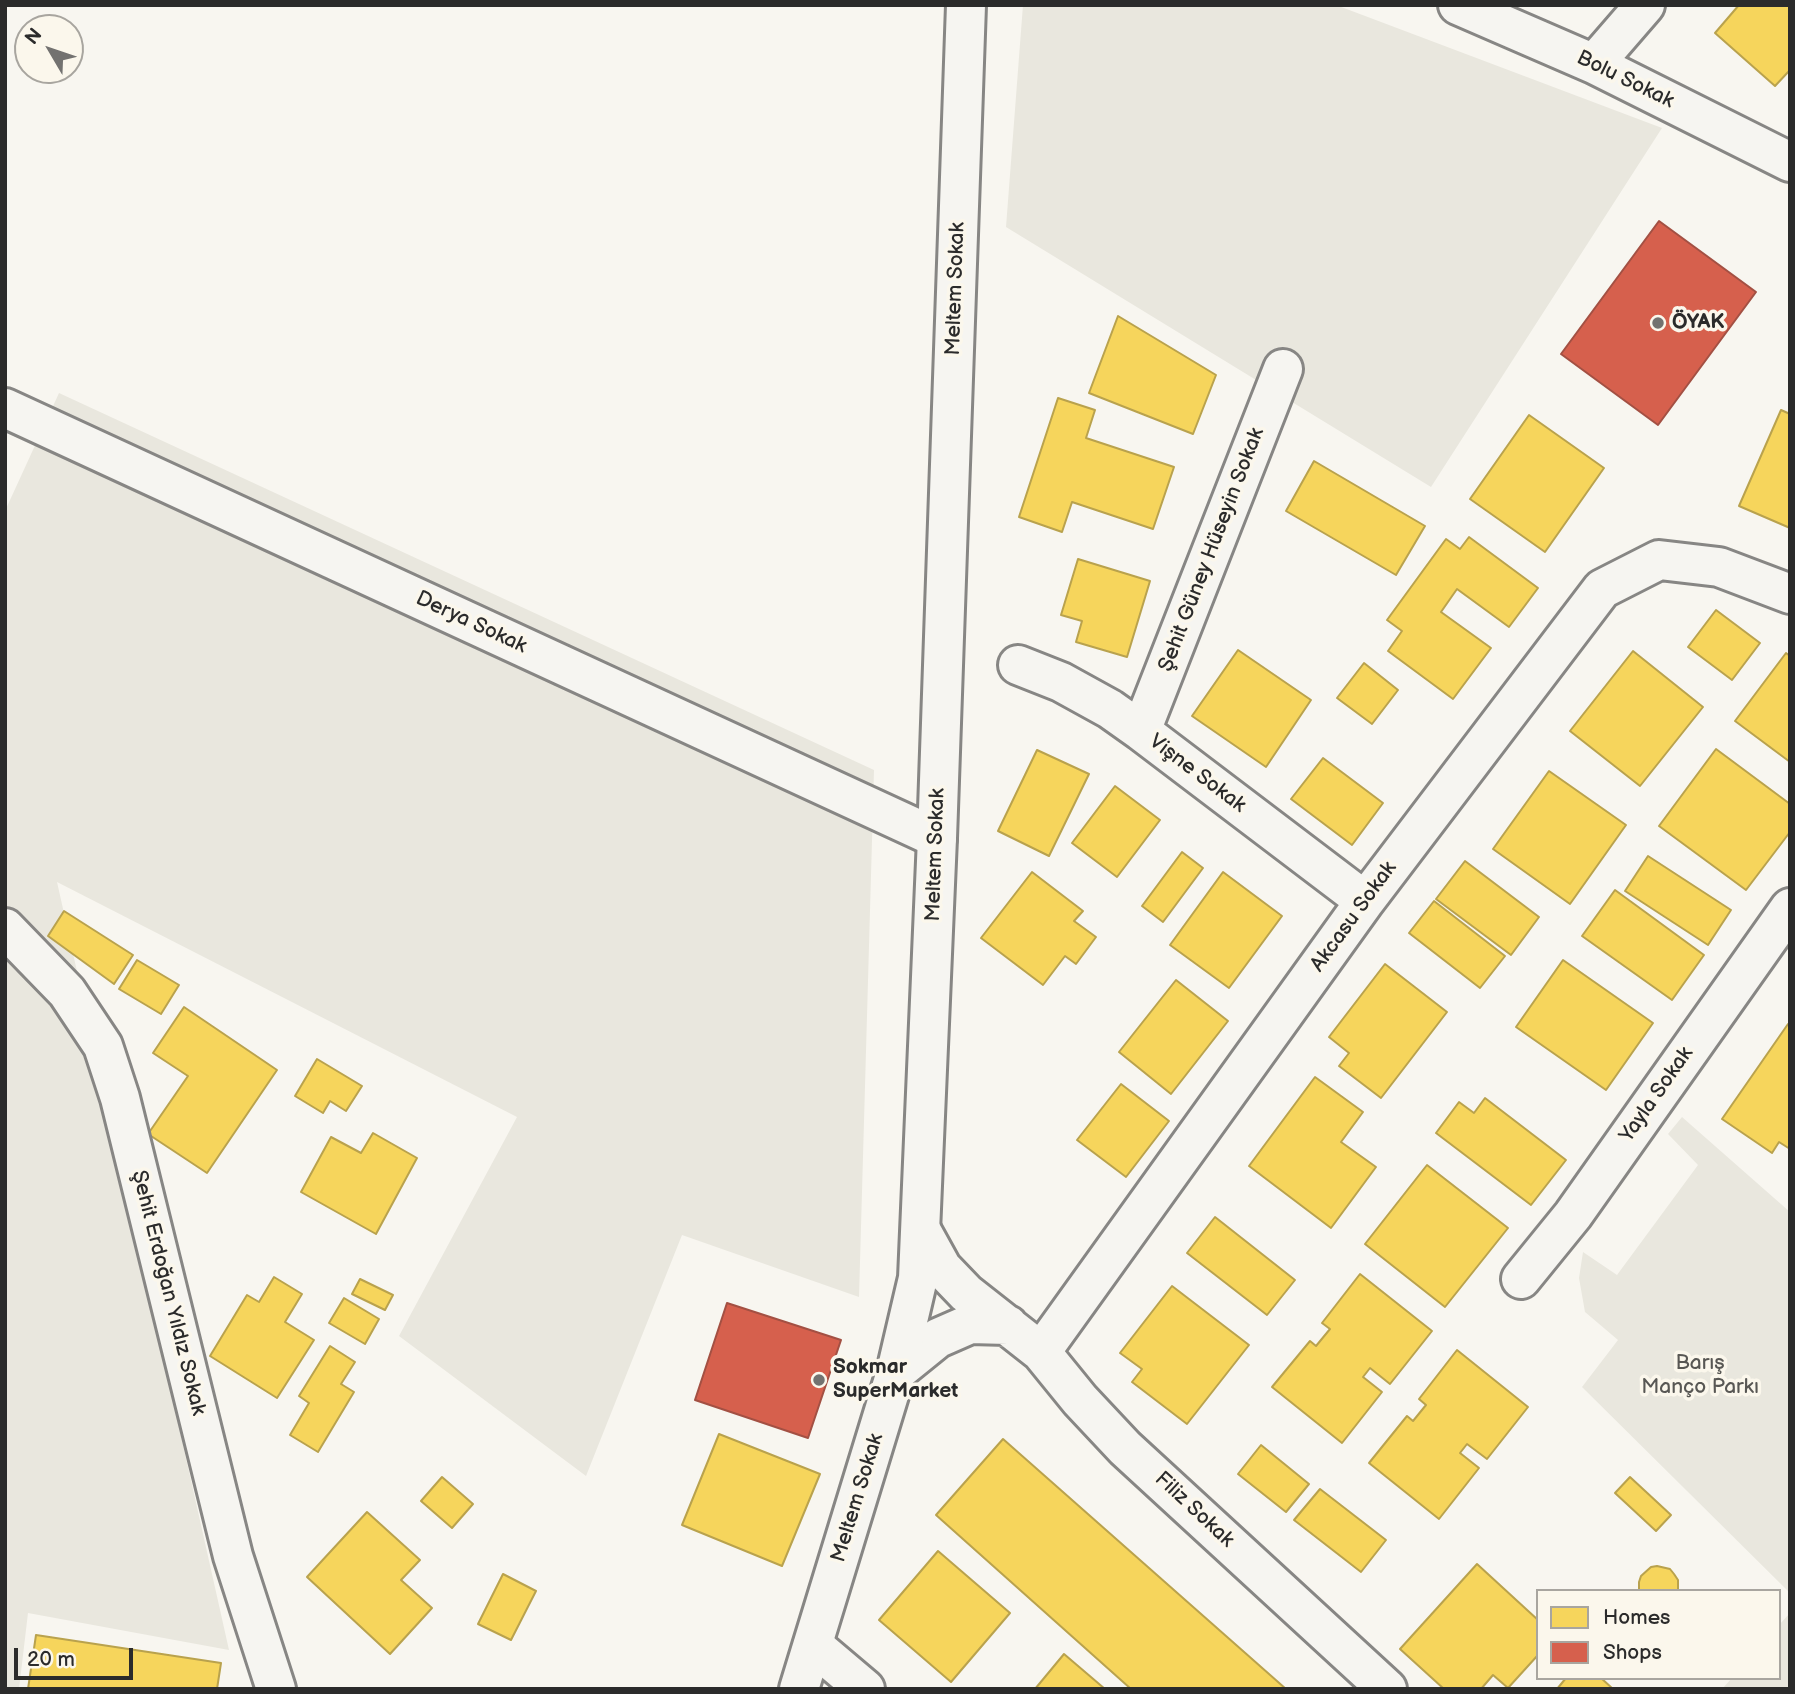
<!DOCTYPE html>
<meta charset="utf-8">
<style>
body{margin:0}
#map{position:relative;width:1795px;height:1694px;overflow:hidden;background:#f8f6f0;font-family:"Balsamiq Sans",sans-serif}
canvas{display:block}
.frame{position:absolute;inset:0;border:7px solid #2b2b2b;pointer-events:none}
.legend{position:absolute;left:1536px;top:1589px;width:245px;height:91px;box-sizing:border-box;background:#fbf7ec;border:2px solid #a8a59f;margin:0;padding:9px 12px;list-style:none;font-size:21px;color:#2b2b2b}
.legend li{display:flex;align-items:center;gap:14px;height:35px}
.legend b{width:35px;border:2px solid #a8a59f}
.north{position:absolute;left:14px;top:14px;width:70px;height:70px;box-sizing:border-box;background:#fbf7ec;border:2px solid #a8a59f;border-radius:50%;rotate:309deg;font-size:19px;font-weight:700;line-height:28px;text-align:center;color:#2b2b2b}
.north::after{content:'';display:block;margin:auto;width:24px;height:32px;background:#737270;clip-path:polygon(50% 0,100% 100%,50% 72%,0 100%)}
.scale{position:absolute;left:14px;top:1648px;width:119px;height:32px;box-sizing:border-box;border:4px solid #2b2b2b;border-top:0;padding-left:9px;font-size:21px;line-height:24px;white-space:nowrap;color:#2b2b2b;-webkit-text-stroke:5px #fbf7ec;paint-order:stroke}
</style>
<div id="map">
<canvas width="1795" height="1694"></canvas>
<div class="frame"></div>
<ul class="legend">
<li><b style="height:19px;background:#f6d55c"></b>Homes</li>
<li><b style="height:19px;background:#d6604d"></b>Shops</li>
</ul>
<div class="north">N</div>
<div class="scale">20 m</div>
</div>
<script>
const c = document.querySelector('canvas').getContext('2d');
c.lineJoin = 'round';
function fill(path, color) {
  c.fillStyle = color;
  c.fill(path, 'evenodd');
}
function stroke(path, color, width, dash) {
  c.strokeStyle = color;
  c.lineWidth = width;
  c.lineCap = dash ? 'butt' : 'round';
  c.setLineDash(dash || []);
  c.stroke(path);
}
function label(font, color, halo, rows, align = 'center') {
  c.font = font + ' "Balsamiq Sans",sans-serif';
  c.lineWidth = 7;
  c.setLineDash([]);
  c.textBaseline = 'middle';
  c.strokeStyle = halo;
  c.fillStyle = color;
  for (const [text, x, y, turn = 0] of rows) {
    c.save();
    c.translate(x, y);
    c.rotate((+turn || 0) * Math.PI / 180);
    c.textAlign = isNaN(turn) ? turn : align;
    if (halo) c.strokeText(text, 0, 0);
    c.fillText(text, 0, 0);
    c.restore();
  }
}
fill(new Path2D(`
 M1023,5H1336L1662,128L1431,487L1006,227Z
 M59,393L874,770L859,1297L682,1235L586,1476L399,1336L517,1117L57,882L229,1650L28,1613L19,1689H5V511Z
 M1682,1117L1790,1212V1593L1582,1387L1618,1340L1585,1312L1579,1278L1583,1252L1617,1275L1698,1165L1668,1134Z
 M1790,1613V1689H1722L1732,1678H1779V1625Z`), '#e9e7de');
const homes = new Path2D(`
 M1739,5H1790V70L1775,86L1715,33Z
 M1118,316L1216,375L1193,434L1089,393Z
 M1058,398L1095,410L1086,438L1174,467L1153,529L1072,502L1062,532L1019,517Z
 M1781,410L1790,414V528L1739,506Z
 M1529,415L1604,468L1545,552L1470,499Z
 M1314,461L1425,526L1396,575L1286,511Z
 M1469,537L1538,588L1509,627L1457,589L1441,612L1491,648L1453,699L1388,651L1402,631L1387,620L1446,539L1460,549Z
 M1078,559L1150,581L1127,657L1076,642L1082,621L1061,615Z
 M1716,610L1760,643L1732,680L1688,647Z
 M1238,650L1311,700L1266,767L1192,716Z
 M1633,651L1703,707L1640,786L1570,731Z
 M1786,653L1790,656V762L1735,721Z
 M1364,663L1398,690L1372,724L1337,698Z
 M1716,749L1790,804V832L1746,890L1659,826Z
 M1037,750L1089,774L1049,856L998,831Z
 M1323,758L1383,803L1352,845L1291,799Z
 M1549,771L1626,825L1570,904L1493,849Z
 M1115,786L1160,820L1117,877L1072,843Z
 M1182,852L1203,868L1163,922L1142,906Z
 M1648,856L1731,910L1708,945L1625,891Z
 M1465,861L1539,917L1511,955L1436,899Z
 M1032,872L1083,911L1074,921L1096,937L1076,964L1065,956L1043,985L981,938Z
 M1223,872L1282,916L1229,988L1170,945Z
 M1615,890L1704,955L1672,1000L1582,936Z
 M1434,901L1505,956L1480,988L1409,933Z
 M64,911L133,955L114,984L48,936Z
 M137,960L179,985L161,1014L119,989Z
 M1563,960L1653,1023L1606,1090L1516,1027Z
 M1385,964L1447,1012L1381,1098L1339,1066L1349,1053L1329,1037Z
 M1176,980L1228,1021L1171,1094L1119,1052Z
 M184,1007L277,1070L207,1173L148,1134L188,1076L153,1053Z
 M1788,1024L1790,1025V1149L1779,1142L1772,1153L1722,1119Z
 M317,1059L362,1086L346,1111L330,1101L323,1113L295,1096Z
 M1315,1077L1363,1112L1341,1142L1376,1167L1331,1228L1249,1166Z
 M1121,1084L1169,1121L1126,1177L1077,1140Z
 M1485,1098L1566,1160L1531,1205L1436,1133L1459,1102L1474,1113Z
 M373,1133L417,1158L376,1234L301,1192L331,1137L361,1153Z
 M1427,1165L1508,1228L1445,1307L1365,1244Z
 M1215,1217L1295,1280L1267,1315L1187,1253Z
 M1360,1274L1432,1331L1390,1384L1370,1368L1363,1377L1382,1392L1342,1443L1272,1387L1310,1341L1316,1346L1330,1329L1322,1323Z
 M274,1277L302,1294L285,1322L314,1340L277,1398L210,1356L247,1295L259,1302Z
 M360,1279L393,1295L385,1310L352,1294Z
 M1172,1286L1249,1345L1187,1424L1132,1382L1142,1369L1120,1353Z
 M344,1298L379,1319L365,1344L329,1323Z
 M330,1346L355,1362L341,1384L354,1392L318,1452L290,1435L309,1403L299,1396Z
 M1457,1350L1528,1407L1487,1459L1467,1444L1460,1453L1479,1468L1439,1519L1369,1463L1407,1416L1413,1421L1426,1405L1419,1399Z
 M719,1434L820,1474L782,1566L682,1525Z
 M1003,1439L1286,1689H1131L936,1515Z
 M1261,1445L1309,1484L1286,1512L1238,1474Z
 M442,1477L473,1504L452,1528L421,1501Z
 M1630,1477L1671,1515L1656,1531L1615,1493Z
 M1320,1489L1386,1540L1361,1572L1294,1520Z
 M367,1512L420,1560L401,1580L432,1608L390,1654L307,1577Z
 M938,1551L1010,1613L951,1682L879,1620Z
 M1477,1564L1538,1620V1655L1508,1688L1493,1675L1481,1689H1444L1400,1649Z
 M1657,1566L1670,1569L1674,1574L1678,1580V1591H1639V1582L1641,1576L1651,1567Z
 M503,1574L536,1591L511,1640L478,1624Z
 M36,1635L221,1663L217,1689H28Z
 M1064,1654L1105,1689H1035Z
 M1566,1678H1601L1613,1689H1557Z`);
fill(homes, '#f6d55c');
stroke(homes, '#b9a24d', 2);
const shops = new Path2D(`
 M1659,221L1756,292L1658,425L1561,354Z
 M727,1303L841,1340L808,1438L695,1400Z`);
fill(shops, '#d6604d');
stroke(shops, '#a35043', 2);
const street = new Path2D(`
 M1458,5L1594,64L1790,162
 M1594,64L1645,5
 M5,408L937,838
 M1018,665L1061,682L1110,709L1141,731L1365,901
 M1141,731L1283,369
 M5,928L67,992L103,1046L120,1098L233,1556L276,1689
 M921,1230L942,1268L966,1293L1041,1352L1080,1400L1125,1448L1387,1689
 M1521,1279L1573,1215L1790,908
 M1041,1352L1365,901L1602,589L1659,560L1719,567L1790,594
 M896,1372L938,1338L970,1324L1008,1325
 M813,1645L865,1689`);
const secondary = new Path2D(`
 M799,1689L896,1372L918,1278L937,838L966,5`);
stroke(street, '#878684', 44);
stroke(secondary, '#878684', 44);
stroke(street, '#f6f5f1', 38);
stroke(secondary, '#f6f5f1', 38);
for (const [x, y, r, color] of [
 [1658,323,7,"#737270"],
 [819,1380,7,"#737270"]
]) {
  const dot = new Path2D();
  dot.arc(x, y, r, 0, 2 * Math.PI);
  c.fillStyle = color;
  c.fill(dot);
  stroke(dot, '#fbf7ec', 2.5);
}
label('21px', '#2b2b2b', '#fbf7ec', [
 ["Bolu Sokak",1625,80,26],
 ["Meltem Sokak",956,289,-88],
 ["Şehit Güney Hüseyin Sokak",1212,550,-69],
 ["Derya Sokak",471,623,25],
 ["Vişne Sokak",1197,774,37],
 ["Meltem Sokak",936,855,-88],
 ["Akcasu Sokak",1354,917,-54],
 ["Yayla Sokak",1657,1095,-55],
 ["Şehit Erdoğan Yıldız Sokak",168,1293,76],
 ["Meltem Sokak",858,1498,-73],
 ["Filiz Sokak",1194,1510,43]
]);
label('bold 21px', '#2b2b2b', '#fbf7ec', [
 ["ÖYAK",1672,323],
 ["Sokmar",833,1368],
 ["SuperMarket",833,1392]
], 'left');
label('21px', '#585754', '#fbf7ec', [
 ["Barış",1700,1364],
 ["Manço Parkı",1700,1388]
]);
</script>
